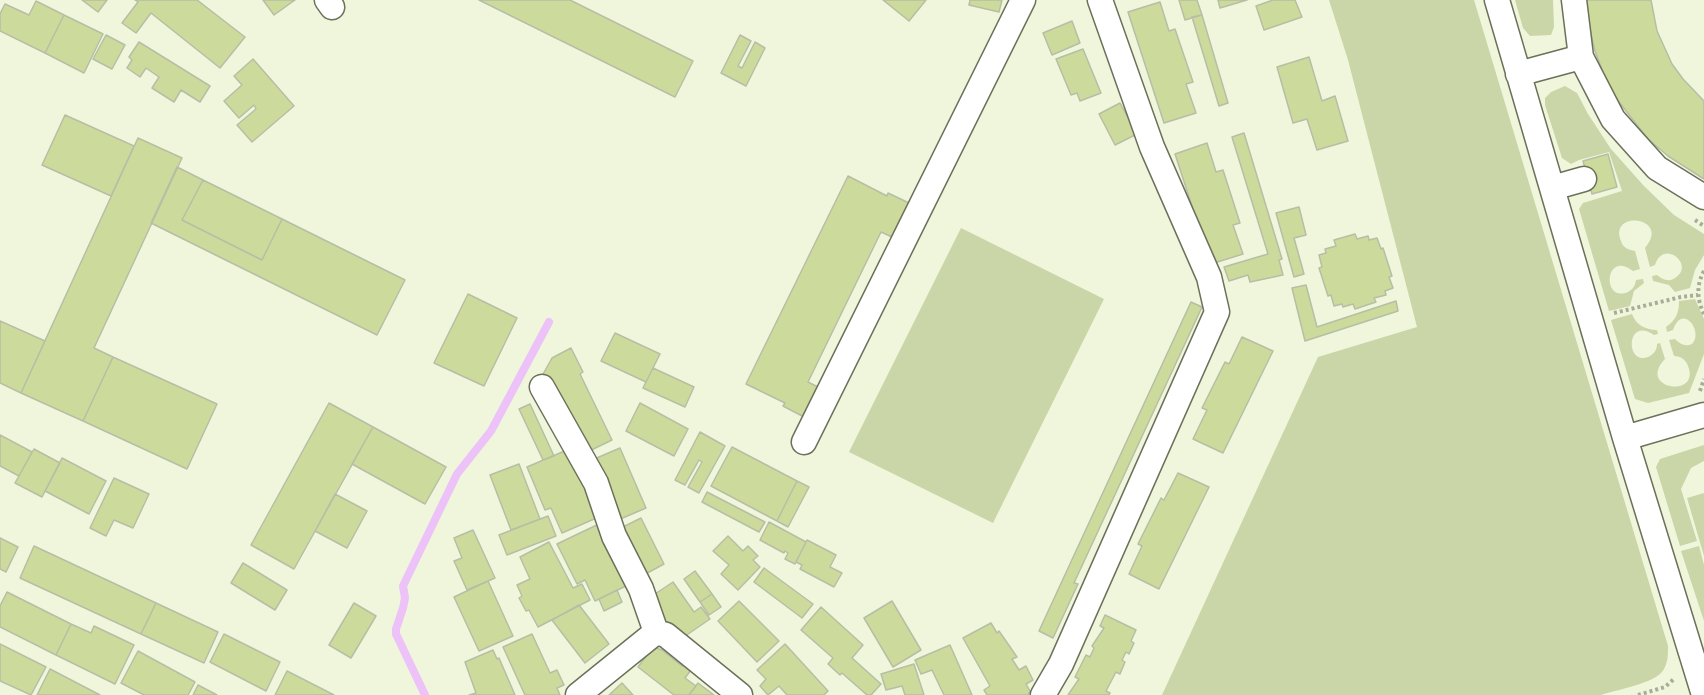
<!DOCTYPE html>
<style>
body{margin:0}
canvas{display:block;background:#eff6dc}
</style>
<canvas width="1704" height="695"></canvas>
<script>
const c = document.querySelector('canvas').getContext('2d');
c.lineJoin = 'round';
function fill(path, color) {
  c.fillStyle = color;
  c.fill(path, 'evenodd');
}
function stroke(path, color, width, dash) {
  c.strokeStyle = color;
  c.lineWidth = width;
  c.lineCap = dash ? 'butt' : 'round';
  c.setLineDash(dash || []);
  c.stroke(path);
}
fill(new Path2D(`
 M1329,0H1474L1668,646C1668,655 1668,666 1661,673C1650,684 1616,690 1601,695H1162L1318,357L1417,327L1348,60Z
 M1515,0H1553L1554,27L1551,35L1530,36L1523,28Z
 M1565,86L1577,93L1588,114L1611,149L1644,186L1674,215L1704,234V255L1695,270L1690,288L1675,292L1669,285L1653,281L1652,276L1657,275C1662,279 1668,283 1675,278C1696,265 1663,238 1655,265L1650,267L1645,248C1672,217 1608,209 1621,241C1623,248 1629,250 1635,251L1640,269L1633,271C1605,249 1601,303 1628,292C1633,289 1635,286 1636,280L1643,279L1644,283L1634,291L1630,306L1609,311L1579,209L1583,203L1622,191L1609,152L1579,160L1571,164L1562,158L1545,105V98L1551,92Z
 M961,228L1104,299L993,523L849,452Z
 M1695,299L1704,319V354L1689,393L1648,403L1635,399L1611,320L1632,314C1636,325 1646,330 1657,330L1658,334L1654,335C1625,315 1625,369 1650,356C1655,353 1657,349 1657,344L1660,343L1665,359C1636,389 1701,399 1688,366C1686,360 1681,356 1674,356L1669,340L1675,339C1680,344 1685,347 1692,344C1704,333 1683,302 1673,330L1667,332L1666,327C1676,320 1679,313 1679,301Z
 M1704,445V461L1691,468L1681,489L1697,541L1680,546L1656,467L1660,459Z
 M1704,493V556L1687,498Z
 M1699,546L1704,565V621L1681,551Z`), '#cad5a8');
stroke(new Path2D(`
 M425,695L396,634V629L403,608L405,598L403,586L457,474L491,431L549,322`), '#ecc2f8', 8);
const building = new Path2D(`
 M82,0H107L98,12Z
 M135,0H197L245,37L220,68L151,13L136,33L122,23L138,2Z
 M263,0H295L274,15Z
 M479,0H570L693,61L675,97Z
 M883,0H926L909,21Z
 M970,0H1002L999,12L969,5Z
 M1179,0H1197L1202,15L1185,20Z
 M1218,0H1247L1220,8Z
 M1273,0H1295L1302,17L1264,30L1256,6Z
 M1586,0H1651L1657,31L1672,64L1683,79L1704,101V179L1668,156L1648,139L1616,98L1604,75L1595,51L1589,25Z
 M36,1L64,15L45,53L0,31V14L5,4L29,15Z
 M1160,2L1169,31L1175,29L1193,82L1186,84L1196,113L1164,123L1128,12Z
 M64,15L103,34L84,73L45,53Z
 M1202,15L1228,103L1219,106L1192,17Z
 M1072,21L1080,43L1052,55L1043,33Z
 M106,35L125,45L112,69L93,59Z
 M740,35L751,41L738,66L742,68L755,42L765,48L746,86L721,73Z
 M139,42L210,86L200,102L181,90L174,102L152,88L159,77L146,68L140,77L127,68L132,60L129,57Z
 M1083,49L1101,93L1080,101L1077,93L1071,95L1056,59Z
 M1309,57L1322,101L1335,96L1348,141L1317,150L1307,119L1293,123L1277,67Z
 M253,59L294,106L252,142L237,125L256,109L254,105L239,118L224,101L242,85L234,76Z
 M1120,103L1137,134L1115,145L1099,114Z
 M65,115L134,146L111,196L42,165Z
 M1244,133L1282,259L1279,260L1283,275L1250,282L1248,275L1229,281L1224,267L1268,254L1232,137Z
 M138,138L182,158L94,348L113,357L83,421L21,393Z
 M1207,143L1216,172L1223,170L1240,223L1233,225L1243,254L1211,264L1175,154Z
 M1608,154L1617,187L1592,194L1583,161Z
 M177,167L203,180L182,220L262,260L282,219L405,280L377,335L151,223Z
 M848,176L887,196L888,193L909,203L892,237L881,232L808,382L818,387L804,417L783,406L785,403L746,384Z
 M203,180L282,219L262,260L182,220Z
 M1299,207L1306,235L1294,238L1304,274L1294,277L1276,213Z
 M1355,234L1357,239L1368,236L1369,240L1377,238L1381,249L1383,248L1392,276L1389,277L1393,288L1385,291L1386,295L1374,298L1376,302L1355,309L1353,304L1343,307L1342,304L1334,306L1331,295L1328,296L1319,268L1322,267L1319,255L1326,253L1325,249L1336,246L1334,240Z
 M1306,285L1317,327L1396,301L1398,311L1305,341L1292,288Z
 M468,294L517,318L484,386L434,363Z
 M1191,302L1202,307L1074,583L1078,584L1053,638L1039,631Z
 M0,321L45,341L21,393L0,383Z
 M615,333L660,354L646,382L601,361Z
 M1242,337L1273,351L1223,453L1193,439L1207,410L1202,408L1225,362L1229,364Z
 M571,348L583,372L580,374L612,440L581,455L542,376L552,358Z
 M113,357L217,404L187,469L83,421Z
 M653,368L694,387L685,407L643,388Z
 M329,403L373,427L294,569L251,545Z
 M640,403L688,429L674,456L626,431Z
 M530,404L554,456L543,460L519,409Z
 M373,427L446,467L425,504L352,464Z
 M700,432L725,446L699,493L688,487L702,462L699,460L685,485L675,480Z
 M0,435L32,452L19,476L0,466Z
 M732,447L797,481L777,521L711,486Z
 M620,448L646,508L618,520L592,460Z
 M34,449L60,463L42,497L15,483Z
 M567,450L579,477L584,475L601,516L562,533L551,508L545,510L527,467Z
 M62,458L106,481L89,514L45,491Z
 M519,464L540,519L511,530L490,475Z
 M1178,473L1209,487L1159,589L1129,574L1142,546L1138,544L1161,498L1164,500Z
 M114,478L149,494L133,528L114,520L106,536L90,528Z
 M797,481L809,487L788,527L777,521Z
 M707,492L765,522L759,532L702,502Z
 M335,494L367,511L347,548L315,531Z
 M548,516L556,536L507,555L499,535Z
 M641,518L664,564L640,577L617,530Z
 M603,522L632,583L595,601L585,580L577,584L557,544Z
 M769,522L806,542L795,564L785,559L788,553L785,551L784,553L760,540Z
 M473,530L495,578L467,590L454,561L462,558L454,538Z
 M728,536L743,551L748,546L758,556L753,560L760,567L738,590L721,574L729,565L713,551Z
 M0,538L18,547L6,572L0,569Z
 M807,540L836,555L830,567L842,573L834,587L800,569L802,565L796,562Z
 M549,542L573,588L582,584L590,600L538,627L529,610L526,611L519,598L522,596L517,585L530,579L520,557Z
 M34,546L156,603L141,634L20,578Z
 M243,563L287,590L275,610L231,583Z
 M764,568L813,604L802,618L754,582Z
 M695,571L712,594L700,602L684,579Z
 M488,581L513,636L479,651L454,597Z
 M673,582L694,612L701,607L710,619L678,641L649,598Z
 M617,590L622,602L604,611L599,599Z
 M7,592L71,624L56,655L0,627V606Z
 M712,594L721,607L709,615L700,602Z
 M739,601L779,641L757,662L718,621Z
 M892,601L921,650L893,667L864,618Z
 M156,603L218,632L204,663L141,634Z
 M354,603L376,616L351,658L329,645Z
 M579,605L609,644L585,663L552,620Z
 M821,607L863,645L852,658L881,684L871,695H867L842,673L840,675L828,664L833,658L801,630Z
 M1105,615L1136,630L1131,641L1134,643L1129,654L1126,652L1122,660L1125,662L1120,674L1116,672L1106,691L1110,693L1109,695H1068L1079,679L1075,677L1086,655L1090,657L1094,648L1092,646L1104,628L1100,626Z
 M991,623L997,633L999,631L1017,657L1012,659L1019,670L1026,666L1033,680L1026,684L1030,691L1028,695H987L984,690L990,686L963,638Z
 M71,624L91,633L94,626L134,645L115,684L56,655Z
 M224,634L280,662L266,691L210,662Z
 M532,634L550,673L557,670L564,685L557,688L560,695H525L503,647Z
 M0,644L46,667L31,695L0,681Z
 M785,644L828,691L824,695H787L779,686L768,695L760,686L766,679L757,670Z
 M950,645L972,695H944L932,670L921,674L915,660Z
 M653,647L662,650L682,666L684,664L691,670L685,678L696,686L689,695H674L638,667Z
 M493,650L497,659L499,658L515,695H469L476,693L465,662Z
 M138,651L195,682L188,695H144L121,683Z
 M914,664L924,695H905L902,686L886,690L881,674Z
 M50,669L100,695H37Z
 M287,671L334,695H275Z
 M622,683L633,695H609Z
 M698,683L714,695H689Z
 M198,685L217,695H193Z`);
fill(building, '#ccdb9c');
stroke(building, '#b7bea5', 1.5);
const street = new Path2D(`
 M327,0L332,7
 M1497,0L1625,438L1704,695
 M1574,0L1581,57L1613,119L1657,168L1704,197
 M1518,74L1581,57
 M1552,188L1584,179
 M542,387L596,483L614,536L641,589L656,632
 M1625,438L1704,415
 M804,442L1023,0
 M578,695L656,632L666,635L740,695
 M1043,695L1061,664L1217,312L1209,277L1152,147L1100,0`);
stroke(street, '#6b715a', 27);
stroke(new Path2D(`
 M1695,220L1704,226
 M1704,271C1696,285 1697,300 1704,314
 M1614,313L1681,297L1698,295
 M1700,391L1704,379
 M1638,695L1665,687L1675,678`), '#a7ad99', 4, [3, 3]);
stroke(street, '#fff', 24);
</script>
